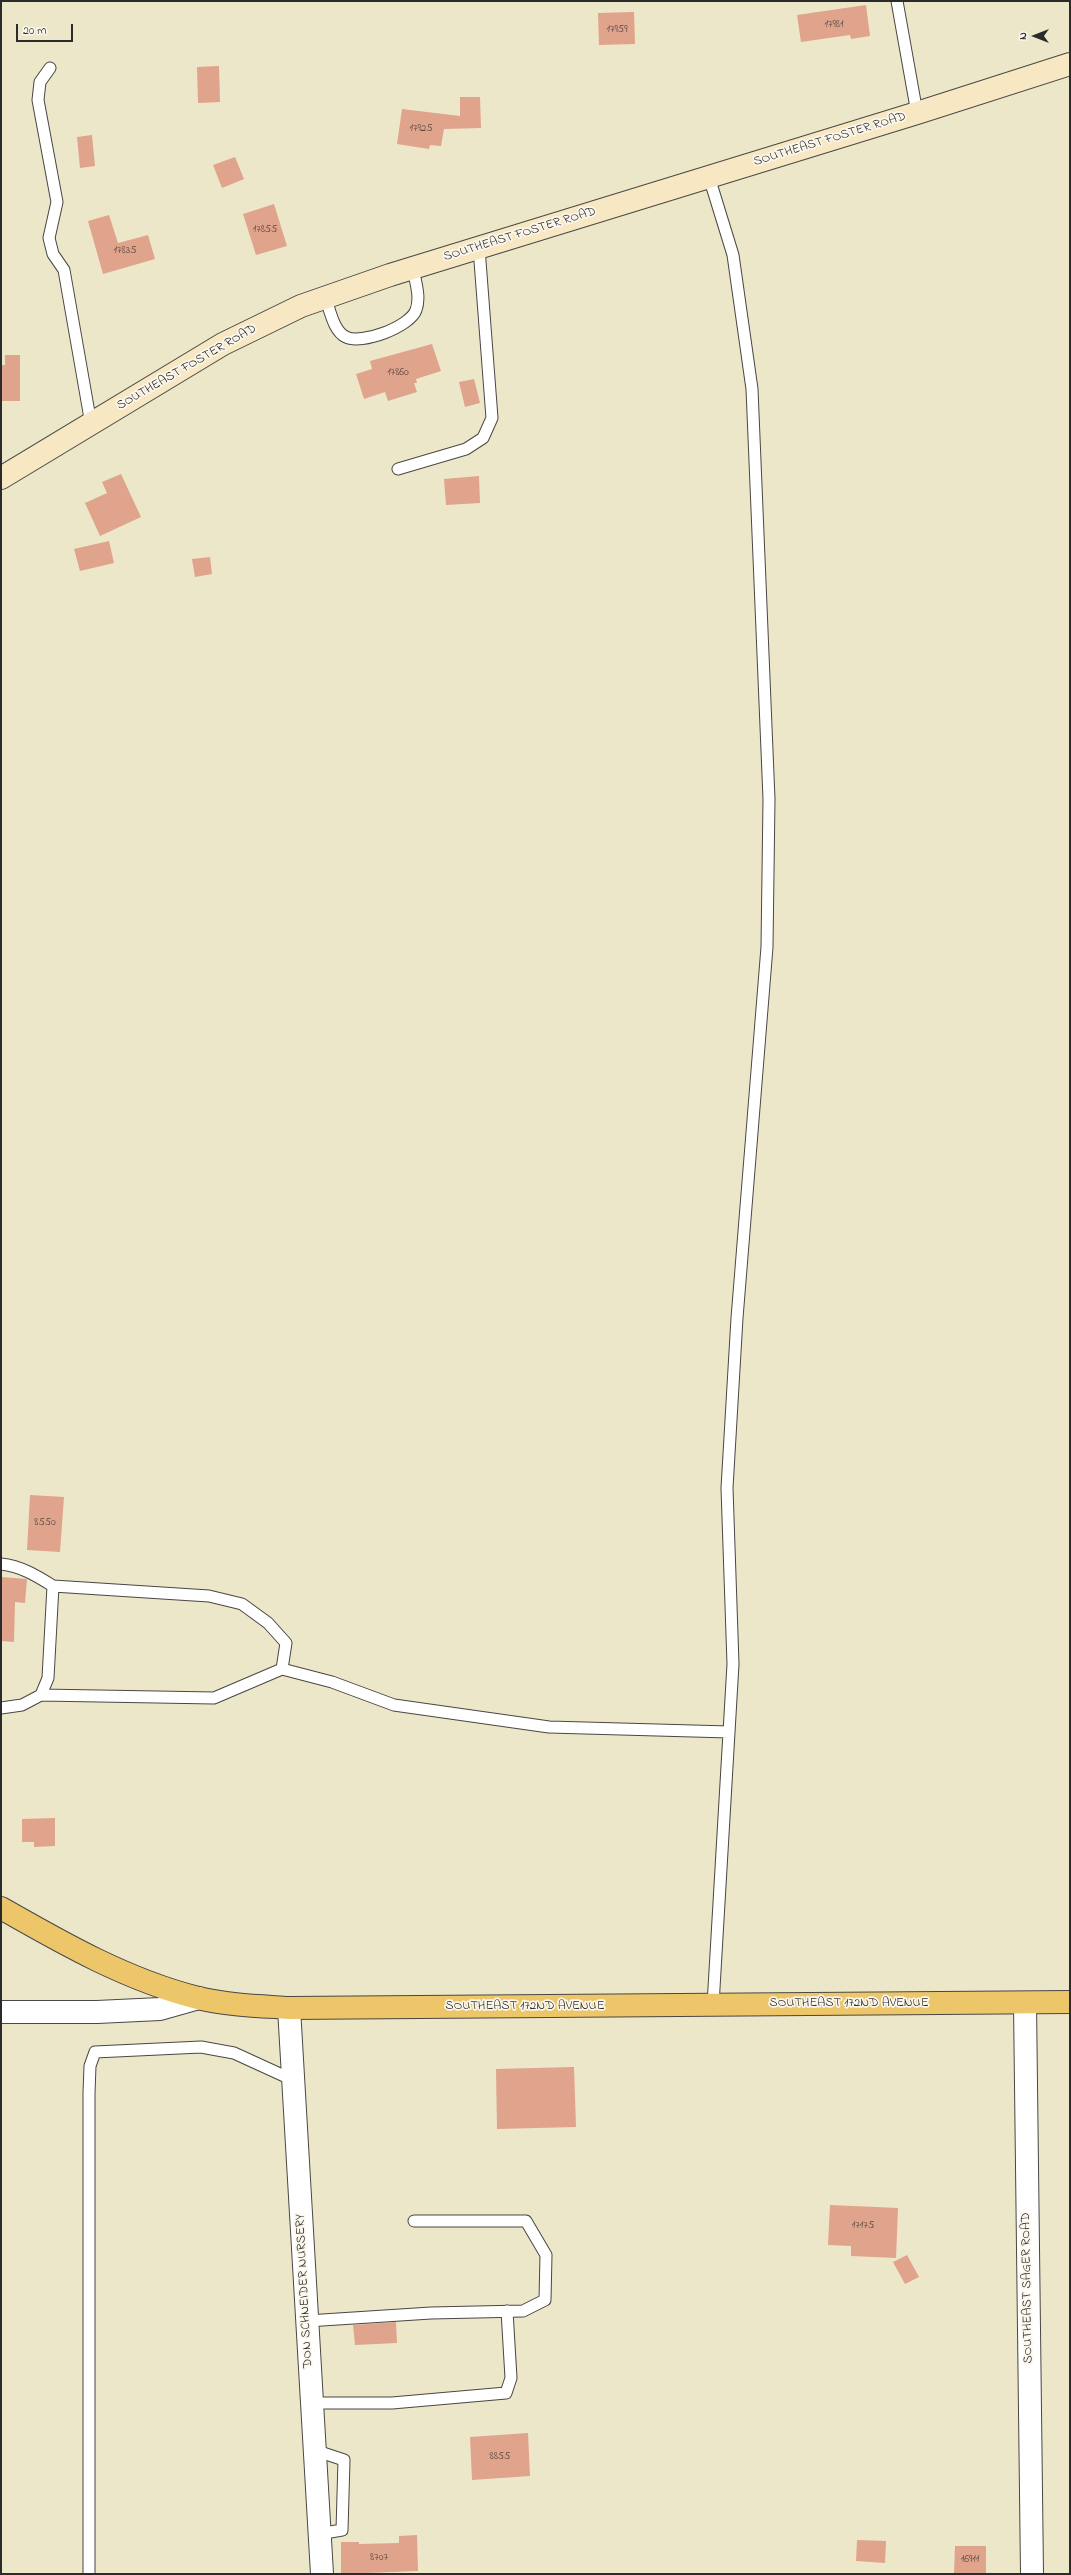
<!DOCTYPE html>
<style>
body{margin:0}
#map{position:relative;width:1071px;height:2575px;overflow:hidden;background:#ede7ca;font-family:"Indie Flower",sans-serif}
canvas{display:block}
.frame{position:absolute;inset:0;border:2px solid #2b2b2b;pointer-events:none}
.north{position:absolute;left:1015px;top:16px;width:40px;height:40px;-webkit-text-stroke:3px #fbf7ec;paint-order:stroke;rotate:270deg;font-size:11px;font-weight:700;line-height:16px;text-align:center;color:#2b2b2b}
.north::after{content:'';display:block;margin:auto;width:14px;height:18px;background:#2b2b2b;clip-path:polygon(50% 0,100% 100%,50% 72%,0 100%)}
.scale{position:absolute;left:16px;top:24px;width:57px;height:18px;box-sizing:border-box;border:2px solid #2b2b2b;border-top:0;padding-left:5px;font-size:12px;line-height:14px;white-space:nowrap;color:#2b2b2b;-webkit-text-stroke:3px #fbf7ec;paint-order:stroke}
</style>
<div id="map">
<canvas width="1071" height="2575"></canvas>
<div class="frame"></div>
<div class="north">N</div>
<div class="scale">20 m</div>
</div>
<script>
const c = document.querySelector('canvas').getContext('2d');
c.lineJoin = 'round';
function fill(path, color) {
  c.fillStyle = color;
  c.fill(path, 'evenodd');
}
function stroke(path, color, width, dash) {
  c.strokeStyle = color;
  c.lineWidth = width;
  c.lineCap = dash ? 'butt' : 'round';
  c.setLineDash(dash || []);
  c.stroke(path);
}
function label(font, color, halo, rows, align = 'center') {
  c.font = font + ' "Indie Flower",sans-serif';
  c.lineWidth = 3.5;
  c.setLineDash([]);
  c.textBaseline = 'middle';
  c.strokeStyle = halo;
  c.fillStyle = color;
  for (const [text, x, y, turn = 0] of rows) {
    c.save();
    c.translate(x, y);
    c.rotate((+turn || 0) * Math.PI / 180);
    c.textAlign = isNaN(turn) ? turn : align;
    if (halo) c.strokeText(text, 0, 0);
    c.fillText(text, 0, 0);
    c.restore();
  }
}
fill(new Path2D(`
 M866,5L870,36L851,39L850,35L801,42L797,15Z
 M634,12L635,44L599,45L598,13Z
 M219,66L220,102L198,103L197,67Z
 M460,97H480L481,128L444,129L441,146L430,145L429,149L397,144L402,109L460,116Z
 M92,135L95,166L80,168L77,137Z
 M235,157L244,179L222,188L213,165Z
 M274,204L287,246L256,255L243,214Z
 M109,215L118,243L148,235L155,259L103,274L88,221Z
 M432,344L441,371L416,379L417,383H414L417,392L388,401L385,392L364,399L356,374L372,369L370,361Z
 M5,355H20V401H1V365H5Z
 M474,379L480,403L465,407L459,382Z
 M121,474L141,517L100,536L85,503L107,493L102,482Z
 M479,476L480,503L446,505L444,479Z
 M109,541L114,563L80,571L74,549Z
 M210,557L212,574L195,577L192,559Z
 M30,1495L64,1497L60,1552L27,1550Z
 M1,1577L27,1579L25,1603L15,1602L14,1642L1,1641Z
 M55,1818V1846L34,1847V1842H22V1819Z
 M574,2067L576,2127L497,2129L496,2069Z
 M830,2205L898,2208L896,2258L851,2256V2246L828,2245Z
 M907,2255L919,2277L905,2284L893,2262Z
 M396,2322L397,2343L355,2345L353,2325Z
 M528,2433L530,2476L472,2480L470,2437Z
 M417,2535L418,2571L341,2574V2542H359V2544L399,2543V2536Z
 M857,2540L886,2541L885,2563L856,2561Z
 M955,2546H986V2574H954Z`), '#e0a38b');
const lane = new Path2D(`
 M897,1L917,113
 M50,68L40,82L38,100L57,202L49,238L53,254L64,270L91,424
 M709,177L733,255L752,389L769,799L767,947L737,1318L727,1488L733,1664L713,2005
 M325,297C330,309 333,331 346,337C361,345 410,327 416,310C421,297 415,281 413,268
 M398,469L466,449L483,438L492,418L479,248
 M1,1564C21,1566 37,1576 53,1586L48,1678L41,1695L22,1705L1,1708
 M53,1586L209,1596L242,1604L268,1623L286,1643L282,1669
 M41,1695L214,1698L282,1669L332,1682L394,1705L549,1727L729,1732
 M307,2321L431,2313L523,2311L545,2300L546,2255L526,2221H414
 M312,2403H392L506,2393L511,2378L507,2311
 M314,2450L344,2460L342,2530L319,2534
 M89,2574V2093L90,2066L95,2052L201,2047L234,2053L293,2080`);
const street = new Path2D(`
 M1025,2003L1032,2574
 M289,2008L322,2574
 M1,2012H97L160,2009L199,1998`);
const secondary = new Path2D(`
 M1,478L223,344L301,306L390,275L917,113L1070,64`);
const primary = new Path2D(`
 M1,1908C64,1944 127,1980 198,1998C227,2005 259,2006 289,2008L1070,2002`);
stroke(lane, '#484743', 13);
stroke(street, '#484743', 24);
stroke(secondary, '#484743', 24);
stroke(primary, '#484743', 24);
stroke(lane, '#fff', 11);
stroke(street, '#fff', 22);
stroke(secondary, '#f7e8c3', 22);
stroke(primary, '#ecc669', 22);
label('11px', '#584943', null, [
 ["17981",834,25],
 ["17959",617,30],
 ["17925",421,129],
 ["17855",265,230],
 ["17835",125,251],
 ["17860",398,373],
 ["8550",45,1523],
 ["17175",863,2226],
 ["8855",500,2457],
 ["8707",379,2558],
 ["16911",970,2560]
]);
label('13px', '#2b2b2b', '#fbf7ec', [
 ["SOUTHEAST FOSTER ROAD",830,140,-17],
 ["SOUTHEAST FOSTER ROAD",520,235,-17],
 ["SOUTHEAST FOSTER ROAD",187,368,-30],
 ["SOUTHEAST 172ND AVENUE",849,2004],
 ["SOUTHEAST 172ND AVENUE",525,2007],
 ["SOUTHEAST SAGER ROAD",1028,2288,-91],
 ["DON SCHNEIDER NURSERY",305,2291,-93]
]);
</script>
